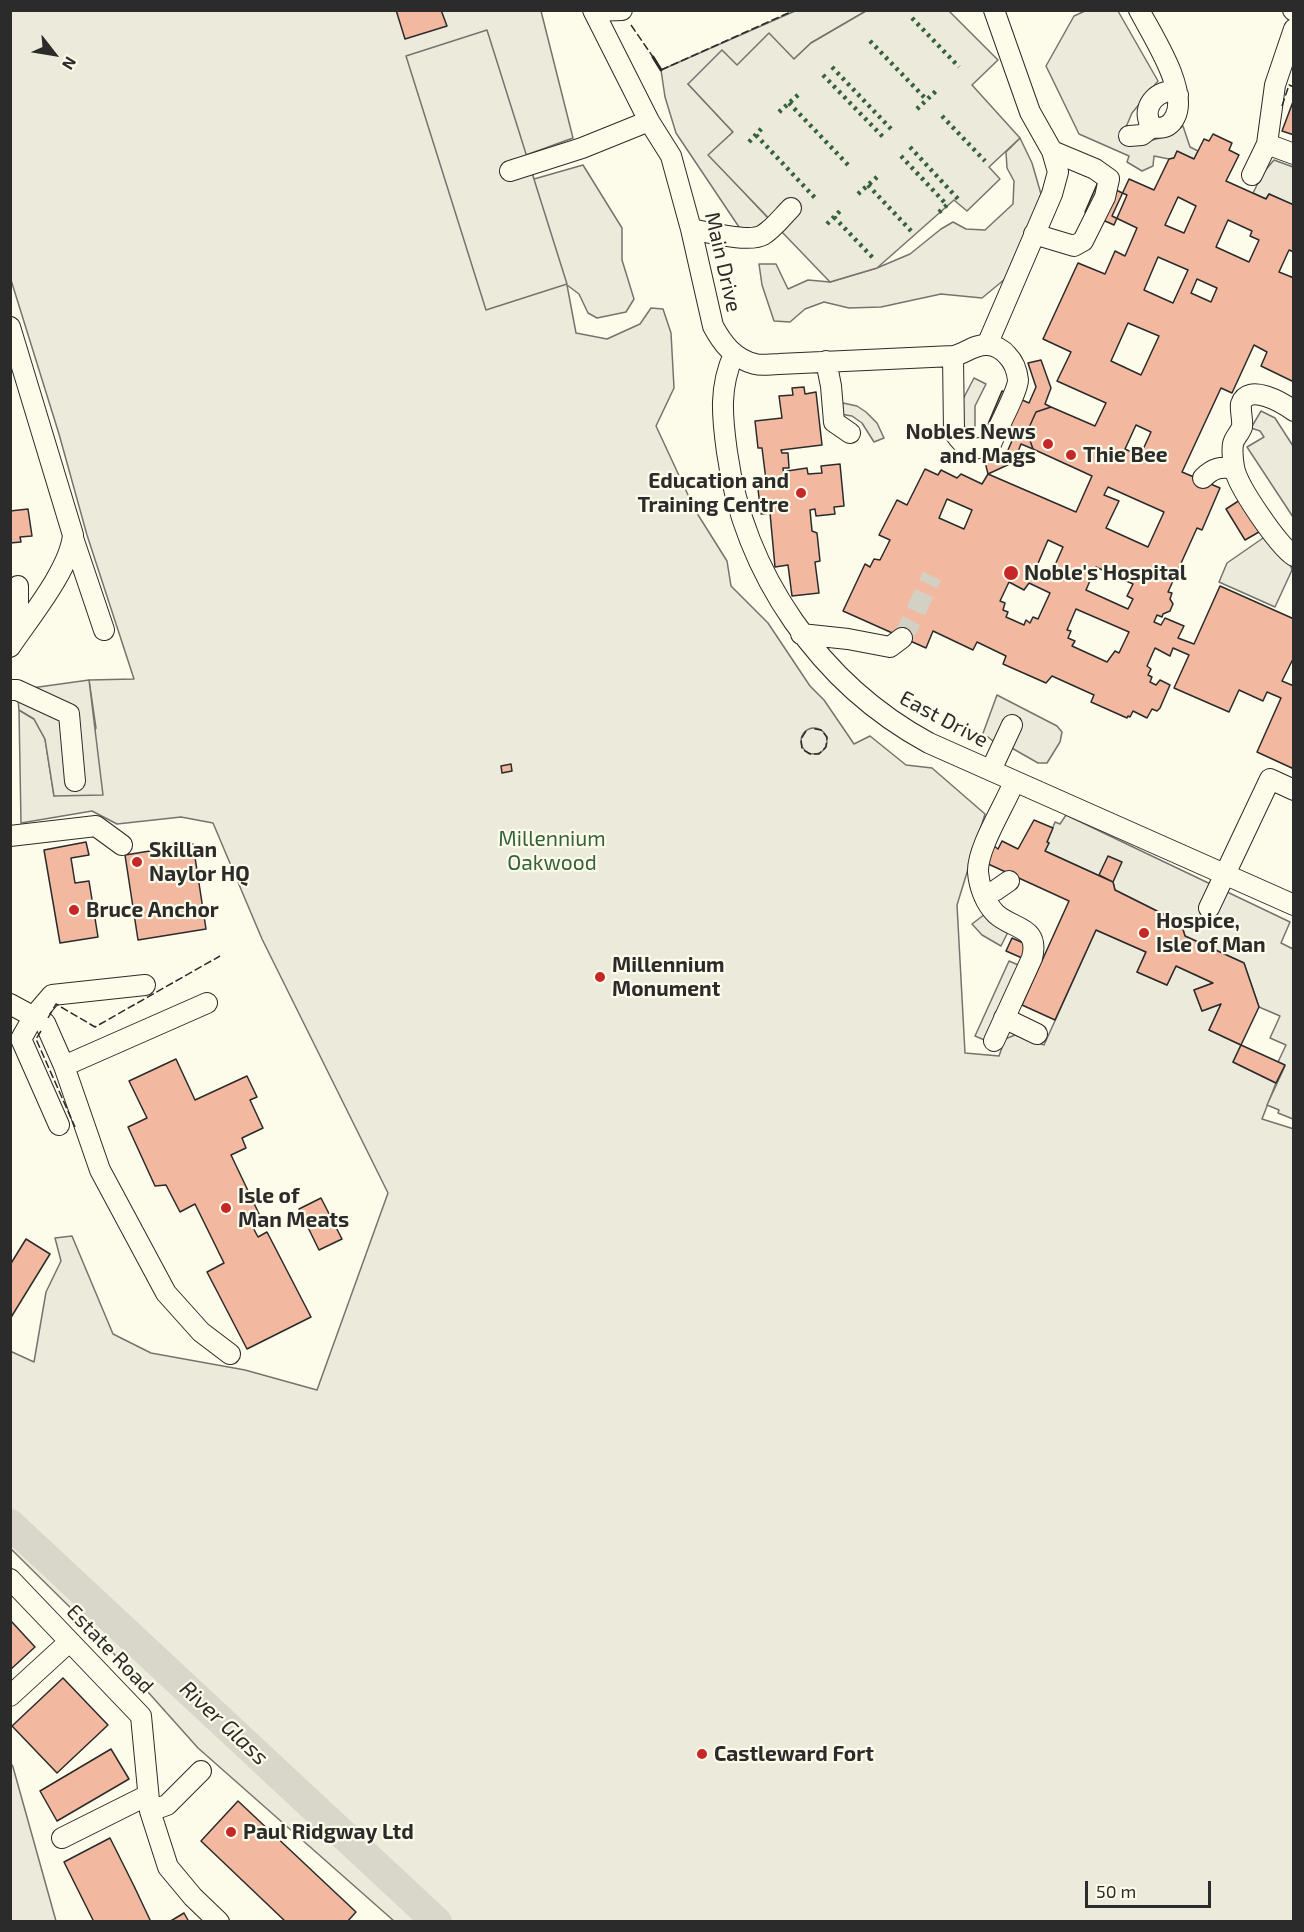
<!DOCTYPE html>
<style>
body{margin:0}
#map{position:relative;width:1304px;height:1932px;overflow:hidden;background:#fdfbea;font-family:"Exo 2",sans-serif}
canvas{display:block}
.frame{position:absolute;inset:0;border:12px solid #2b2b2b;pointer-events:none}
.north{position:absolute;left:24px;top:24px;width:60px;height:60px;-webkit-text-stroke:4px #fdfbea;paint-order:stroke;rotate:121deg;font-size:16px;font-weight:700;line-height:24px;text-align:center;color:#2b2b2b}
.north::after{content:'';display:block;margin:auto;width:21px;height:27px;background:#2b2b2b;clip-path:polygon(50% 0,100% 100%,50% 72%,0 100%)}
.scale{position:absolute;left:1085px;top:1881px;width:126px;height:27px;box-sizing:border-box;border:3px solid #2b2b2b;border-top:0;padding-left:8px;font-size:18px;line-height:21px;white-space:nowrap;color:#2b2b2b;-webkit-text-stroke:4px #fdfbea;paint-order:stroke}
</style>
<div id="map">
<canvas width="1304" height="1932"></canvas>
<div class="frame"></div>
<div class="north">N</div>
<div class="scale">50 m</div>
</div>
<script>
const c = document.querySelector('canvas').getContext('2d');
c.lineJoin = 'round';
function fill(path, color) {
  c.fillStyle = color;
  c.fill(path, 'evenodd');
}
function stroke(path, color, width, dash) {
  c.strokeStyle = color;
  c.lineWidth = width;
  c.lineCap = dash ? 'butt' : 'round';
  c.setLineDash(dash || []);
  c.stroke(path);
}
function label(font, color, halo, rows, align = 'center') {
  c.font = font + ' "Exo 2",sans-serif';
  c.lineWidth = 4.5;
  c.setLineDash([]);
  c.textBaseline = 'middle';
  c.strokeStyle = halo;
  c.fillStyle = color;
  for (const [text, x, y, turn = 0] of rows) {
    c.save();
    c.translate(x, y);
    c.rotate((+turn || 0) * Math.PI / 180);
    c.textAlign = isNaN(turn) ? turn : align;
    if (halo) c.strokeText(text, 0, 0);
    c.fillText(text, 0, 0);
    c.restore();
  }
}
const green = new Path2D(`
 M11,11H541L573,138L526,155L534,179L583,165L622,228V260L634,299L626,312L597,318L588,313L579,294L567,285L576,333L607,339L640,324L651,308L663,309L671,333L674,388L656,426L695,510L727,561L731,586L768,623L810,686L824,700L854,744L870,736L906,765L932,768L985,814L957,905L965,1053L999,1056L1005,1039L1015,1035L1044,1045L1096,930L1146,952L1137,972L1167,985L1176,966L1213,983L1194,990L1202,1011L1221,1004L1209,1030L1241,1045L1233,1062L1276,1083L1262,1119L1294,1129L1293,1921H394L198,1748L89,1626L11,1549L10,1351L34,1362L46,1292L61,1261L55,1238L72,1236L113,1334L151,1353L245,1370L317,1390L388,1193L262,939L213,823L181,817L117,824L92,811L21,823L19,710L34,719L45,739L54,796L96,728L89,680L134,679L87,535L59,434L11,280Z
 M795,11H866L811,43L794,59L737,65L688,84L733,132L709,155L768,218L755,228L741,230L676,133L665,97L661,70Z
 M1020,138L1032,163L1041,194L1033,219L1005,279L982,298L941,294L881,307L849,308L824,302L805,309L790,322L774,321L762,285L759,264H776L788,289L808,280L830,282L877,268L910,254L941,229L953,222L966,229L985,230L1013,204L1014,181L1007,168L1006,152Z
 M1274,160L1293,167V205L1269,194L1266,199L1253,193L1263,173Z
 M11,1763L13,1767L56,1921H11Z`);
fill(green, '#ecebdb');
stroke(green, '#74746e', 1.5);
const parking = new Path2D(`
 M866,11H949L998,60L972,85L1020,138L989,167L1000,179L967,211L954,200L877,268L830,282L708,155L733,132L688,84L722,50L737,65L769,33L794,59L811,43Z
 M1085,11H1118L1158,81L1132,113L1126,127L1134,145L1171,135L1183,126L1190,147L1198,151L1194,159L1177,152L1174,158L1169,159L1154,156L1153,166L1142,171L1127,162L1129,156L1079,134L1046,66L1074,16Z
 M487,30L567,284L486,310L406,56Z
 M974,378L986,384L975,406V427H962V401Z
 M843,403L857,406L866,412L877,423L884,438L874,442L862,423L852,416L840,414Z
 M1261,411L1275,418L1293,446V517L1247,447L1264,437L1260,431L1251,428Z
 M1266,536L1289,560L1292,570L1275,607L1219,582L1227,563Z
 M89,680L103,795L54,796L45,739L34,719L19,710L17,690Z
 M997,695L1057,726L1062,732L1060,742L1047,763H1038L1010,747L994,742L988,737L982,736Z
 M801 741a13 13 0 1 1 26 0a13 13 0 1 1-26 0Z
 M1066,815L1290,922L1281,943L1293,949V1119L1278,1113L1279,1110L1267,1105L1285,1066L1278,1062L1286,1045L1270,1038L1280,1016L1259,1007L1244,963L1185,936L1181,923L1115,890L1113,882L1045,851L1049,843L1047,842L1055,822L1060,824Z
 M985,914L1008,932L1001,946L982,935L972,924Z
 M1009,961L1023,967L989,1042L975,1036Z`);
fill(parking, '#eceadb');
stroke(parking, '#74746e', 1.5);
stroke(new Path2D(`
 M10,1524L437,1922`), '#d8d7c9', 30);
const building = new Path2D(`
 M396,10H441L447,26L405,39Z
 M1294,99V135L1282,131Z
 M1213,134L1232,143L1229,150L1239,155L1226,181L1266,199L1269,194L1294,205V252L1289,250L1279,272L1294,278V382L1261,366L1267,352L1254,345L1232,393L1221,388L1182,472L1220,488L1202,530L1197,528L1168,592L1172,593L1170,599L1173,604L1170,611L1163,614L1162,617L1157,615L1154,622L1161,625L1165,618L1184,626L1178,638L1194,644L1220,586L1294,619V657L1282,681L1294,686V769L1257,752L1281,698L1267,692L1263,701L1239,690L1229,712L1174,688L1189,655L1173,648L1170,656L1155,648L1147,666L1151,669L1148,675L1152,677L1150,682L1156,685L1160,680L1170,685L1160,708L1157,711L1152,709L1147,718L1133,711L1130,717L1128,716L1127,718L1091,702L1094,695L1052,676L1046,683L1003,664L1006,656L977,642L973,650L933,631L926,648L843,611L865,564L870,567L874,559L880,560L890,540L879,535L897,500L907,505L925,469L938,475L941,470L957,478L961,474L982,484L988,474L1076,512L1092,476L1033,449L1027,432L1036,412L1051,407L1095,426L1106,403L1057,381L1071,352L1043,339L1078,263L1105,274L1115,251L1125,256L1137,228L1112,216L1129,179L1154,190L1169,159L1174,158L1177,151L1194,159L1204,139L1209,141ZM1178,197L1196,206L1184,233L1165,225ZM1228,220L1252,231L1250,236L1259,240L1249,262L1216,247ZM1158,257L1188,270L1173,303L1144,290ZM1197,279L1217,288L1211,302L1191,293ZM1128,323L1159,336L1141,375L1111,361ZM1136,425L1151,432L1140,456L1125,449ZM1108,487L1164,512L1148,547L1106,528L1119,501L1104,495ZM947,499L972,510L964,529L939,518ZM1048,540L1063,547L1051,574L1036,568ZM1096,567L1133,584L1127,596L1133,599L1128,609L1086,590ZM1009,582L1024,590L1029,583L1050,593L1038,619L1033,617L1030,623L1026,620L1024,625L1006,617L1008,612L1003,610L1005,603L1000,601ZM1076,609L1129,632L1119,653L1115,651L1107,662L1072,646L1075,641L1068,638L1071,631L1067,630Z
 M1098,182L1127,195L1114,225L1085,212Z
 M1041,360L1051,388L1045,404L1051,407L1036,412L1027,432L1033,449L1021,444L1014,462L988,474L985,462L1008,450L1014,436L988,424L1002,391L1029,403L1036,387L1028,363Z
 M804,387L805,394L816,392L822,445L781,450L782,453H788L789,468H783L784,477L788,476L787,471L807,468L808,474L822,473L821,466L840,464L844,506L834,507L835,514L816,516L815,509L810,510L812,531L817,533L820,561L815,562L819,593L792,596L788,565L775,567L770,513L761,514L757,481L766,480L762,448H758L755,421L782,418L779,396L793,395L792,388Z
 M1240,500L1259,532L1245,540L1226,509Z
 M28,509L32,536L20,537L21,542L10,543V511Z
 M511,764L512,771L502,773L501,766Z
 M1034,820L1053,828L1047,842L1049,843L1045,851L1113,882L1115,890L1181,923L1185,936L1244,963L1259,1007L1241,1045L1209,1030L1221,1004L1202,1011L1194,990L1213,983L1176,966L1167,985L1137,972L1146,952L1096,930L1055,1020L1022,1005L1069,901L986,863L994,846L998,849L1002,841L1018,849Z
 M86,842L89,855L71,858L75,883L89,881L98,937L60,943L44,850Z
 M193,844L206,929L138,940L125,855Z
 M1108,856L1122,862L1113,882L1099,875Z
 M1012,938L1028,945L1022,958L1006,951Z
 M1241,1045L1285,1065L1276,1083L1233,1062Z
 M176,1059L195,1100L247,1076L257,1097L250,1100L263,1128L242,1138L246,1148L231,1155L261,1218L249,1220L258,1237L267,1232L311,1317L247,1349L207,1272L224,1263L195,1204L180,1212L166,1185L155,1186L128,1127L147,1118L129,1081Z
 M321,1198L342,1239L319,1250L299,1209Z
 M26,1239L50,1254L10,1319V1265Z
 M12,1622L35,1647L10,1670V1623Z
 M63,1678L108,1725L57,1773L12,1726Z
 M111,1749L129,1779L57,1821L40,1791Z
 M238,1801L356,1912L347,1922H286L201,1841Z
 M110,1838L134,1886L151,1922H94L64,1862Z
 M184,1913L189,1922H169Z`);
fill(building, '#f2b8a0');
stroke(building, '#2b2b2b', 1.5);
stroke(new Path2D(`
 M902,638L912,620L932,576`), '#d3d1c4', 20, [20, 10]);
const minor = new Path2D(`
 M593,10L649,121L671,156L691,229L713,326C722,343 734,359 755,364C762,366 771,364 779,364L953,356C965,354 974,344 987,345C995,345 1003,350 1007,355C1014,362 1017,370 1018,380C1018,391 996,431 991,444C973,453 964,448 954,432L953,356
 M1293,10L1294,11
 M594,11L622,10
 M1152,127C1141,111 1152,94 1170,91L1178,95
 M1129,136L1142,135L1152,127C1162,129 1170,127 1175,117C1189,91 1152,35 1139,10
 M1267,144L1294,154
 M510,171L582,148L649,121
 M1252,175L1267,144L1275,85L1294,29
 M691,229C707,232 749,243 763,235C773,229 783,216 791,208
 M1034,234L1074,246L1083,241L1105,197L1109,179L1095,169L1052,151
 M10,327L73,535C70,569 30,617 10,647
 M987,345L1052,194L1058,172L1052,151L1030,112L994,10
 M734,354C719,387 722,416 727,452C744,574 820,684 929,743L1294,905
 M826,361L831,386L834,422L850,433
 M1294,411C1283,403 1248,382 1241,404C1240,411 1243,420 1242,427C1240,433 1234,438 1233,444C1232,450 1233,461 1234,467C1237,486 1278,545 1294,556
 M1203,478C1213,468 1221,466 1234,469
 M73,538L104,630
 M10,625L18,614V586
 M801,634L848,639L890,647L902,638
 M10,690H17L69,714L75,781
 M991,770L1012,725
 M10,836L96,826L122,845
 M984,896L996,890L1009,881
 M1209,908L1270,779L1294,790
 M10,1004L45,1023L64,1066L100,1170L166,1293L201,1332L230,1354
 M1004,1018L1037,1034
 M994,1041L1032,958C1040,926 1014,930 996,914C985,903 979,886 978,872C977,848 1005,805 1014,782
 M64,1066L207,1003
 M59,1125L21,1039L34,1016L52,995L145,985
 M10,1579L141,1716L150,1811L168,1867L193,1897L219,1922
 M10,1696L69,1642
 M150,1811L167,1805L201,1771
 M62,1838L148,1795`);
stroke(minor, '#2b2b2b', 22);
stroke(minor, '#fdfbea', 20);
stroke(new Path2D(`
 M912,18L959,67
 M870,41L926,99
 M832,67L892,130
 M823,75L884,138
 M789,103L851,168
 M917,109L936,91
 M779,112L798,95
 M942,116L985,161
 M756,135L817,200
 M749,142L763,127
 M910,147L958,199
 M901,156L947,205L937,214
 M868,185L912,232
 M858,194L877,177
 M834,217L874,259
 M827,224L841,210`), '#34623c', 4.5, [3, 4.5]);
stroke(new Path2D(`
 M631,25L653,57
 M661,70L795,10
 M1282,106L1289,85L1294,87
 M806,731L801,739L802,749L810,754H819L826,747L827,737L821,730L811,728
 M48,1018L56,1004L95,1027L220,956
 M41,1031L36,1039L75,1127`), '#2b2b2b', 1.5, [8, 3]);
stroke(new Path2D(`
 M653,57L661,70`), '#2b2b2b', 3);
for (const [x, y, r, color] of [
 [1048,444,6,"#c62828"],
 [1071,455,6,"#c62828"],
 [801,493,6,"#c62828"],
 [1011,573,8,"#c62828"],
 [137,862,6,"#c62828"],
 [74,910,6,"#c62828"],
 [1144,933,6,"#c62828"],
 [600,977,6,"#c62828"],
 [226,1208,6,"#c62828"],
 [702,1754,6,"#c62828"],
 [231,1832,6,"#c62828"]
]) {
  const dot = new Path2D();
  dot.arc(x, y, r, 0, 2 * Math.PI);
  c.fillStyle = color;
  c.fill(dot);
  stroke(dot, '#fdfbea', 2);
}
label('21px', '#2b2b2b', '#fdfbea', [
 ["Main Drive",723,262,77],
 ["East Drive",944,719,28],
 ["Estate Road",110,1649,46]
]);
label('bold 21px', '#2b2b2b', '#fdfbea', [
 ["Nobles News",1036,432,"right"],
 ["and Mags",1036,456,"right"],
 ["Thie Bee",1083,455],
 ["Education and",789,481,"right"],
 ["Training Centre",789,505,"right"],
 ["Noble's Hospital",1024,573],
 ["Skillan",149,850],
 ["Naylor HQ",149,874],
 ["Bruce Anchor",86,910],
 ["Hospice,",1156,921],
 ["Isle of Man",1156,945],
 ["Millennium",612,965],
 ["Monument",612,989],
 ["Isle of",238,1196],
 ["Man Meats",238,1220],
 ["Castleward Fort",714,1754],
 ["Paul Ridgway Ltd",243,1832]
], 'left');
label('21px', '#34623c', '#fdfbea', [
 ["Millennium",552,839],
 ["Oakwood",552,863]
]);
label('italic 22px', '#2b2b2b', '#fdfbea', [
 ["River Glass",224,1723,43]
]);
</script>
